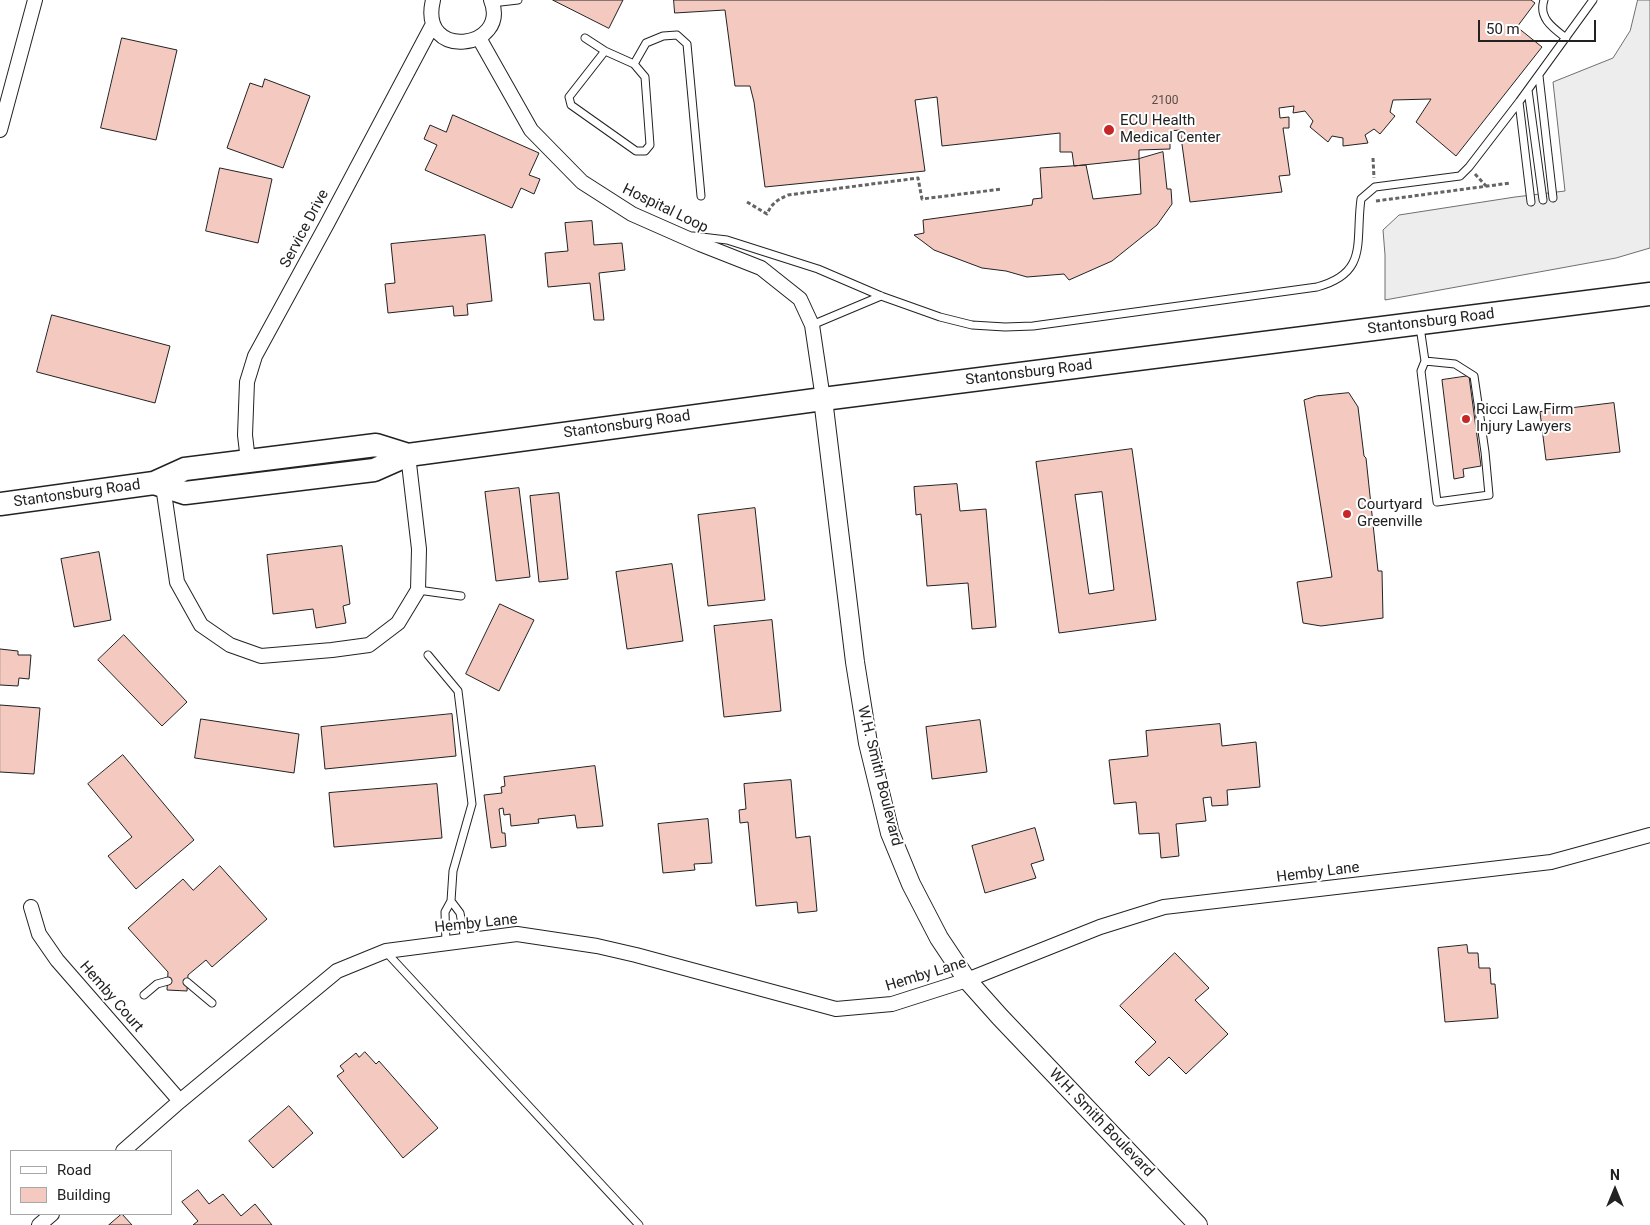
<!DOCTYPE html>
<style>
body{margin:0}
#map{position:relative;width:1650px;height:1225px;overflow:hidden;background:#fff;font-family:Roboto,sans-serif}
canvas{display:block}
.legend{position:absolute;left:10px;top:1150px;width:162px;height:65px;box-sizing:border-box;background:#fff;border:1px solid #a7a7a7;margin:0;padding:6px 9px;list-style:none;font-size:15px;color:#222}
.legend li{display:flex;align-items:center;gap:10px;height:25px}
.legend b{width:25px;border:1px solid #a7a7a7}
.north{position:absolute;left:1590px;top:1165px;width:50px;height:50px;-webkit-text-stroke:4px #fff;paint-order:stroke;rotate:0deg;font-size:14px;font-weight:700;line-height:20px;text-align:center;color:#222}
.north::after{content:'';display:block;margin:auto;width:18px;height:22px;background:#222;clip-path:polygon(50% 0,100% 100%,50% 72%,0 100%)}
.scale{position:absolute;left:1478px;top:20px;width:118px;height:22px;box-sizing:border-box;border:2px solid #222;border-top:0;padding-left:6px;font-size:15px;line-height:18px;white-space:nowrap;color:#222;-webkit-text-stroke:4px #fff;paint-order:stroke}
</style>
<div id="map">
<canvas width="1650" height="1225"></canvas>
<ul class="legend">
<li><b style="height:6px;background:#fff"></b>Road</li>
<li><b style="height:14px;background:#f3c9c0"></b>Building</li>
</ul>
<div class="north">N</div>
<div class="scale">50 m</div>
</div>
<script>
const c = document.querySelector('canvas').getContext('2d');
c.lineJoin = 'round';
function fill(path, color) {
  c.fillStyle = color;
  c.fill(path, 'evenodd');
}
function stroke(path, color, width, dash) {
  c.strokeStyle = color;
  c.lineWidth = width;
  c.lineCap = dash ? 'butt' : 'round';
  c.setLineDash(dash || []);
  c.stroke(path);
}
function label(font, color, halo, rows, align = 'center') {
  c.font = font + ' Roboto,sans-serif';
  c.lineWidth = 4;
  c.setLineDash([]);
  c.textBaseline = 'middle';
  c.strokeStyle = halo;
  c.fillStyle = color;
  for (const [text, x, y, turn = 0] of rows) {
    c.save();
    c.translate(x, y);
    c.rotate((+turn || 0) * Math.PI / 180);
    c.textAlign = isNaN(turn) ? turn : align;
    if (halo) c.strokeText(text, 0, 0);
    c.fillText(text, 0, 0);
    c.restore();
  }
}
const parking = new Path2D(`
 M1638,0H1650V248L1616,258L1385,300V255L1383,230L1399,215L1515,197L1565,191L1553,82L1613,58L1630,31Z`);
fill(parking, '#ededed');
stroke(parking, '#6f6f6f', 1);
const building = new Path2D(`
 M553,0H623L609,28Z
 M674,0H1531L1535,3L1517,27L1542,47L1456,156L1416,122L1431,99L1393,100L1390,112L1395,116L1380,134L1374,129L1365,135L1368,143L1343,146V138L1332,136L1328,142L1310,127L1313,121L1305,111L1293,113L1294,106L1279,108L1280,118L1289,117V128H1283L1290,175L1279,176L1282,192L1190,202L1180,130L1170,131V149L1139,150V159L1074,166L1072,152H1060V133L942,146L937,97L915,100L925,171L765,187L754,102L750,86H735L725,10L675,13Z
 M122,38L177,50L156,140L101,128Z
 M265,79L310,96L283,168L227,148L250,83L262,87Z
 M453,115L539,153L529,175L540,179L534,194L521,188L512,208L425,170L437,145L424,139L430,125L446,132Z
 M1163,152L1167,189H1171L1172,204L1157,225L1112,261L1069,280L1064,274L1027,277L1006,271L982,268L934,250L914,235L924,233L923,220L1032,205L1033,199L1042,198L1040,168L1086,165L1093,199L1141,194L1139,159Z
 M220,168L272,179L258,243L206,231Z
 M592,221L594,245L622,243L625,270L599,273L604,320H594L590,283L548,287L545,253L568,251L565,223Z
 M485,235L492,301L467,304L468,315L454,316L453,306L388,313L385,284L395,283L391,244Z
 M52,315L170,346L155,403L37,372Z
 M1469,376L1481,466L1463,469L1464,477L1454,479L1442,380Z
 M1349,393L1358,407L1364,456L1366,458L1378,571H1382L1383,618L1321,626L1303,623L1297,582L1332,577L1304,400L1316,396Z
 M1614,403L1620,452L1546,460L1540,412Z
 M1132,449L1156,620L1059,633L1036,462ZM1102,492L1114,590L1089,594L1075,495Z
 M957,484L960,511L986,509L996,627L972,629L968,583L927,586L921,514L916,515L914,487Z
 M519,488L530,577L496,581L485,492Z
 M559,493L568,579L539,582L530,496Z
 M755,508L765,600L708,606L698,515Z
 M342,546L350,604L343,606L346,623L316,628L313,609L273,614L267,555Z
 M99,552L111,620L74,627L61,559Z
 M672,564L683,641L627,649L616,572Z
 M500,604L534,620L499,691L466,674Z
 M772,620L781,711L724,717L714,626Z
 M124,635L187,702L162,726L98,660Z
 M0,649L18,651V655H31L29,679L19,678L18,686L0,685Z
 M0,705L40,708L34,774L0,772Z
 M452,714L456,756L325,769L321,727Z
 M201,719L299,734L294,773L195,758Z
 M980,720L987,772L932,779L926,727Z
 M1220,724L1222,746L1256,742L1260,787L1227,790L1228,805L1212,806L1211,797L1203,798L1206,821L1176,824L1179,856L1161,858L1159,833L1139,834L1136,802L1114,804L1109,760L1148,756L1146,731Z
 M123,755L194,840L136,889L108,856L132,837L88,784Z
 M595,766L603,826L577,828L575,815L538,819L539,823L511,826L510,814L504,815L503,808L499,809L502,833H505L506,846L491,848L484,795L502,793L501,787L505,786L504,777Z
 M791,780L796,838L810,836L817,911L798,913L797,902L756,906L748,822L740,823L739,810L746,809L744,784Z
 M437,784L442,838L334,847L329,793Z
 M708,819L712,863L694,864L695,870L663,873L658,824Z
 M1035,828L1044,860L1031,864L1036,878L985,893L972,846Z
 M220,866L267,919L212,967L206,960L188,975L187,991L167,990L168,972L128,928L183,879L193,890Z
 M1467,945L1468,953H1478L1479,968H1490L1491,984H1495L1498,1018L1445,1022L1438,948Z
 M1175,953L1209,988L1195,1000L1228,1034L1186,1074L1169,1057L1149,1076L1135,1062L1156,1042L1120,1006Z
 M365,1052L376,1064L379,1061L438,1128L403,1158L337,1076L344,1071L340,1066L356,1053L359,1057Z
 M289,1106L313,1133L273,1168L249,1141Z
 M198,1190L209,1204L223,1194L241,1216L255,1204L272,1225H193L198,1221L182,1202Z
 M122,1214L132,1225H109Z`);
fill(building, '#f3c9c0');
stroke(building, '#222', 1);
const service = new Path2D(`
 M1544,0C1538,18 1553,28 1566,38
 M492,3L518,0
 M585,38L605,51L634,64L646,43L663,36L677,35L687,44L701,196
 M605,51L569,97L571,105L636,151H645L650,145L645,77L634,64
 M1539,76L1553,198
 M1528,90L1543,200
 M1519,102L1531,202
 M693,236L727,240L818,269L881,296L940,317L972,325L1005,327L1033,326L1317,287C1369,273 1355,242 1361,199L1375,187L1460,176L1469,167L1519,102L1593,0
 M812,325L881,296
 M1420,327L1425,361L1421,371L1437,502L1489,495L1485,452L1474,376L1455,364L1425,361
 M418,590L461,596
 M428,655L458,691L472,804L453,871L451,901
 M446,943L445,912L451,901L460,913L465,940
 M386,952L639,1225
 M187,982L212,1003
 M144,995L157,984L168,981`);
const minor = new Path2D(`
 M433,0C418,62 511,49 491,0
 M479,38L531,130L582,182L632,214L700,244L761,268L800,299L812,325L823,399
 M0,130L35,0
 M248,461L245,435L247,382L255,356L327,224L433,24
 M163,486L177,582L201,625L230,645L261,656L332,650L369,645L398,623L418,590L419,549L408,455
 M31,907L39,934L57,960L180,1101
 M123,1151L180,1101L337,971L386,951L517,934L597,946L636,955L836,1009L892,1004L967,980L1100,927L1164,907L1551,862L1650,835
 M39,1225L52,1214`);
const tertiary = new Path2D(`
 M823,399L855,662L868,743L890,833L911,884L939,938L967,980L1000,1017L1198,1225`);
const primary = new Path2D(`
 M154,483L185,493L374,470L408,455L823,399L1650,294
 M0,504L154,483L185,469L376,445L408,455`);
stroke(service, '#222', 9);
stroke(minor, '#222', 16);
stroke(tertiary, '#222', 20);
stroke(primary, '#222', 25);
stroke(new Path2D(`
 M1373,158L1374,178
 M1475,174L1486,186
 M1376,201L1510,183
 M747,202L767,214C772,203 777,200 788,195L918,178L922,199L1002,189`), '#646464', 3, [4, 2.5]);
stroke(service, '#fff', 7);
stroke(minor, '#fff', 14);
stroke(tertiary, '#fff', 18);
stroke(primary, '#fff', 22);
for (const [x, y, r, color] of [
 [1109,130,6,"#c62828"],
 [1466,419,5,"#c62828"],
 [1347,514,5,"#c62828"]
]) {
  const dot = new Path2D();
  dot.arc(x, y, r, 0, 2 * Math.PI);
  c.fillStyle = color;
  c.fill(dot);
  stroke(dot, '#fff', 2);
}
label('12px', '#564c4a', null, [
 ["2100",1165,101]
]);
label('15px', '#222', '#fff', [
 ["ECU Health",1120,121],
 ["Medical Center",1120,138],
 ["Ricci Law Firm",1476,410],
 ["Injury Lawyers",1476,427],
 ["Courtyard",1357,505],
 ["Greenville",1357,522]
], 'left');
label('15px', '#222', '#fff', [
 ["Hospital Loop",665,209,26],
 ["Service Drive",305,229,-62],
 ["Stantonsburg Road",1431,322,-7],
 ["Stantonsburg Road",1029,373,-7],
 ["Stantonsburg Road",627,425,-8],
 ["Stantonsburg Road",77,494,-8],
 ["W.H. Smith Boulevard",879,776,76],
 ["Hemby Lane",1318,873,-7],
 ["Hemby Lane",476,924,-6],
 ["Hemby Lane",926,975,-17],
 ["Hemby Court",111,997,49],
 ["W.H. Smith Boulevard",1101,1123,46]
]);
</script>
